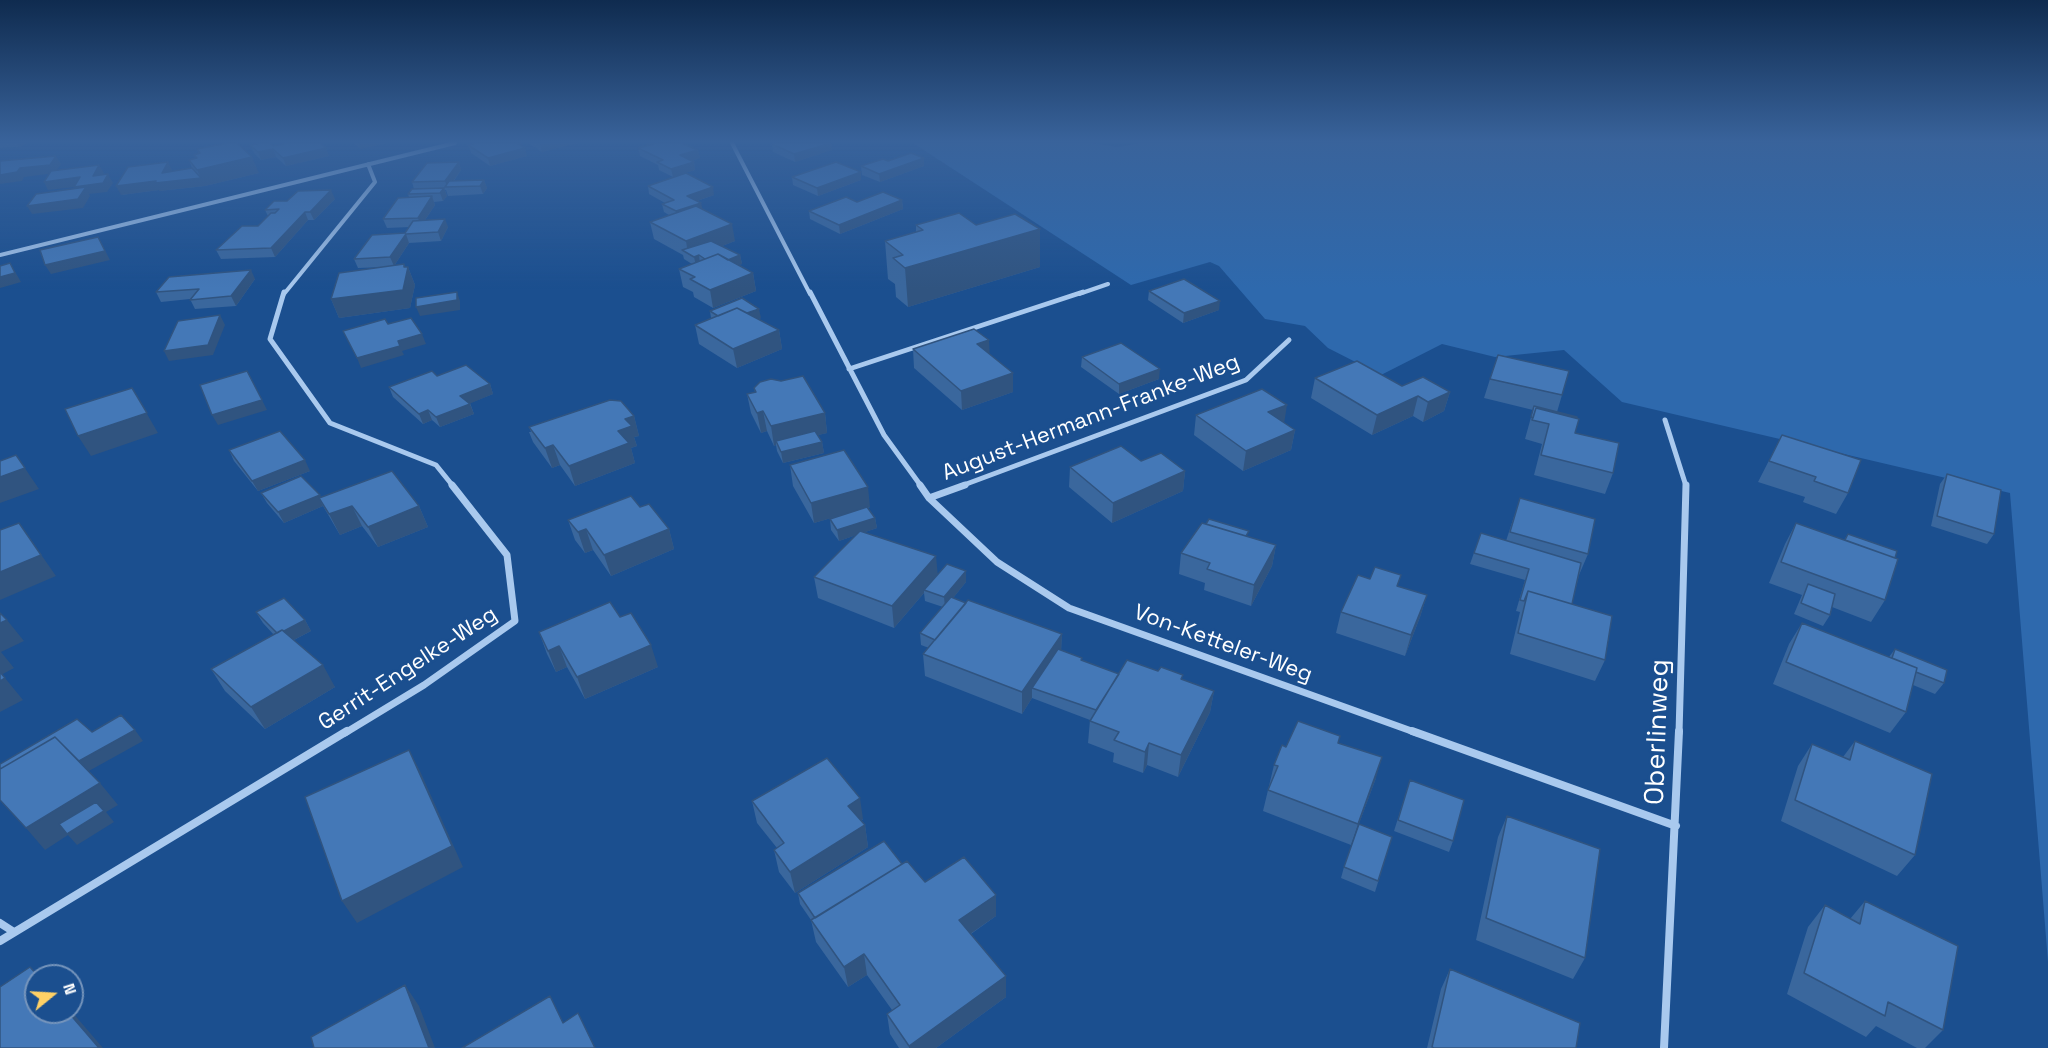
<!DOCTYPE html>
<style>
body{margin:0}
#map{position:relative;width:2048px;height:1048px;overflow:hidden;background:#1b4f8f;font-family:"Space Grotesk",sans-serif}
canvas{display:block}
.north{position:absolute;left:24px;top:964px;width:60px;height:60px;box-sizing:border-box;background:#1b4f8f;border:2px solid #7695bc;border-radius:50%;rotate:72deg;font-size:16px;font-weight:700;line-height:24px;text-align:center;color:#fff}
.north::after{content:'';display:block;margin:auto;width:21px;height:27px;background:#ffd166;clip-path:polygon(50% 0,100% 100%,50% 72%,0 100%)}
</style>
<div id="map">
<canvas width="2048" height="1048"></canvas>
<div class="north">N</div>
</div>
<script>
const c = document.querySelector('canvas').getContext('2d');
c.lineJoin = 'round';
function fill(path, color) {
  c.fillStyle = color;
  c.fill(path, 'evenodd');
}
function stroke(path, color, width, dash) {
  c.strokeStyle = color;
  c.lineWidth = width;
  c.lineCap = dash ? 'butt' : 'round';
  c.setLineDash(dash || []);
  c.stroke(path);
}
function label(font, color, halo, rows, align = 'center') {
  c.font = font + ' "Space Grotesk",sans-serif';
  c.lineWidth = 5;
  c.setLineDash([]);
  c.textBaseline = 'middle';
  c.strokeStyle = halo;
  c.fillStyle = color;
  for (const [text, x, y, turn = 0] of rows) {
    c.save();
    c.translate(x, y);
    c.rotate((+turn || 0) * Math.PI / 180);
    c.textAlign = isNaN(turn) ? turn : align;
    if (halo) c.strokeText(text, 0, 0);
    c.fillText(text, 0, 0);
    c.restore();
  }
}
fill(new Path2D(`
 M913,143H1091L1118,147L1140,143H2048V962L2010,493L1622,402L1564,350L1495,357L1442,344L1381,375L1328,348L1305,326L1265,319L1219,266L1210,262L1131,285Z`), '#2e69ad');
stroke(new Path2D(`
 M732,143L810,294
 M0,255L455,143
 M284,294L375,182L368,164
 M1079,294L1108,284`), '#a9c9ee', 4);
stroke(new Path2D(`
 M284,292L270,339L330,423L436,465L453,486
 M810,292L884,435L921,486
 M849,369L1083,292
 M1665,420L1686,486
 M961,486L1246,380L1289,340`), '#a9c9ee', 5);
stroke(new Path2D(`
 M920,485L929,498L997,562L1069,608L1417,733
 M929,498L965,485
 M345,733L424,685L515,621L507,555L452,485
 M1679,733L1686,485`), '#a9c9ee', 7);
stroke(new Path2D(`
 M1412,731L1676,826
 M0,923L14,932
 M0,941L347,731
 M1664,1048L1679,731`), '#a9c9ee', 8);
fill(new Path2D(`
 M0,143H27L19,147L0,148Z
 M353,143H386L361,149Z
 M528,143H577L542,152Z
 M831,143L832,150L795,162L773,152L772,144Z
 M250,145L326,148L329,156L286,166L276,157L261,160L254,153Z
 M468,145L522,147L527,156L490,166L471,153Z
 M638,148L698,150L700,158L691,161L694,162L695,170L673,177L659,170L658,165L640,156Z
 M197,149L259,173L205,186L159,191V190L121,195L172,170L171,172L192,168L189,160L196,158L194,155L199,154Z
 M924,158V166L880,182L862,175L861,166L888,161Z
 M459,162L461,170L454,181L484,180L487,188L483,194L448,196L446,190H445L447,196L443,201L434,202L435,205L425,220L448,227L441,241L409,243L394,266L404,264L405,267H408L415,285L410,308L339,318L331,299L385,267L358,268L354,259L405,233L409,227L387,228L383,219L409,197L408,194L414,189L412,182Z
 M861,172V180L818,196L793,185L792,177Z
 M648,186L714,195L697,201L702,210L735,241L722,246L740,255L742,264L738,265L753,273L756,291L713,308L694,297L693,292L683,287L679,269L692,264L684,259L683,255L654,239L650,222L669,215L664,212L662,204L665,203L649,194Z
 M335,199L314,220H308L275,257L221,259L216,250L258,226L268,216L265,210Z
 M902,200L903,209L840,234L810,219L809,211L857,202Z
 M916,225H976L1040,229V267L908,307L896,297L895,284L888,279L885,241L916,232Z
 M255,279L236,306L195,309L190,299L161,302L156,292Z
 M1149,291L1219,310L1183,323L1148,300Z
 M710,311L761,318L758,319L779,330L782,349L737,368L699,344L695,325L711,318Z
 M989,340V354L1013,392L962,410L914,368L913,349Z
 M1082,357L1159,379L1119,394L1081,367Z
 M437,376L490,384L493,394L470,403L474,414L440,427L432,420L423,424L393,397L389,387Z
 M1315,378L1402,386L1450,392L1444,411L1423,422L1413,416L1372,435L1311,398Z
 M1490,379L1562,395L1557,412L1613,473L1605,494L1534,475L1542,444L1525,439L1533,410L1484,398Z
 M754,388L825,413L827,433L818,435L822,442L824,453L783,463L777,451L776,445L774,446L767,431L761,433L751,413L747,394L755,392Z
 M1196,415L1284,423L1295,430L1291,450L1243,471L1194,435Z
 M634,416L639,436L634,437L637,446L631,448L635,463L575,486L560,465L552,468L533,442L529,432H531L529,427Z
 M1782,435L1848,493L1836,514L1803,502L1805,497L1758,482Z
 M229,450L310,471L258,491L234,461Z
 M1141,461L1185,471L1183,491L1112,523L1069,487L1070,467Z
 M790,465L870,507L868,508L875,518L877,528L865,532L938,574L966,582L953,598L1062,634L1061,650L1082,660L1119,674L1182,680L1214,691L1210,712L1178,777L1147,765L1143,773L1113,762L1114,753L1088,743L1090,720L1032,698L1022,714L925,676L923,654L929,648L921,645L920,633L943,607L925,601L924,593L894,628L818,598L814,577L856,535L839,541L831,530L830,519L831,518L814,523L793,486Z
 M1947,474L1994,534L1987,544L1931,526L1940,484Z
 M261,493L419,506L428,527L378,547L362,526L340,535L323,506L284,523L267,503Z
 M1520,498L1588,554L1579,575L1572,604L1605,660L1595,681L1510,654L1520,612L1516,611L1525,580L1470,564L1481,533L1506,541Z
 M640,507L669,529L674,549L611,576L593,550L585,553L575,540L568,520Z
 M1796,523L1844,540L1848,534L1885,600L1871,622L1832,607L1830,615L1823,626L1794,614L1802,595L1769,583L1785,544Z
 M1248,537L1276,545L1272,566L1251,606L1204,590L1205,583L1179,574L1181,553Z
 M1398,587L1427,595L1420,617L1405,656L1336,633L1341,612Z
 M256,612L305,620L311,631L294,640L335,687L265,729L225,691L211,669L274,635L263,623Z
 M620,617L658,667L585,699L567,667L556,672L547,654L539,632Z
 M1802,623L1889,657L1895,649L1944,683L1935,694L1913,685L1906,712L1890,733L1773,684L1789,644Z
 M1340,736L1338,743L1376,778L1351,845L1263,811L1274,765L1286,747Z
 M1855,741L1915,855L1897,876L1781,821L1798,766L1812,744L1843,757Z
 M1410,780L1453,841L1449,852L1394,831Z
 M752,801L863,819L861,821L865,825L868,847L795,893L779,872L774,850L777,848L757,823Z
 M1507,816L1585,958L1573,979L1476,940L1498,837Z
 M1392,837L1375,892L1341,878L1344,867Z
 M902,864L925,882L996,916L971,934L1006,997L936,1048H899L890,1034L887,1014L892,1010L867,975L848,987L816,942L811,920L800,904L798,893Z
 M1865,901L1943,1030L1925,1048H1917L1876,1026L1866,1037L1787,994L1808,927L1825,905L1850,919Z
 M1450,969L1576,1048H1427L1441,989Z`), '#3a679d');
fill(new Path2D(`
 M16,143H27L19,147Z
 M358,143H386L361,149Z
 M521,143L523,149L525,148L527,156L490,166L488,158Z
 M544,143H577L542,152L540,144Z
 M646,143H656L647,145Z
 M831,143L832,150L795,162L794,154Z
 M326,148L329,156L286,166L283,158Z
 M273,149L276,157L261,160L258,152Z
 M698,150L700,158L682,164L680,155Z
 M56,156L61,164L55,173L24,177L22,181L0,184V175Z
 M252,157L259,173L205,186L159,191V190L121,195L116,186L156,181L201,178L197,170Z
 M924,158V166L880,182L879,174Z
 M168,162L172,170L166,181L162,173Z
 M459,162L461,170L449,187H447L445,181Z
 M694,162L695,170L673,177L671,169Z
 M99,165L104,173L97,184L108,174L113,183L107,192L89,194L90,196L83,208L32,214L27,206L79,195L75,187L48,190L44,182L93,176Z
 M861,172V180L818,196L817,188Z
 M484,180L487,188L483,194L480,186Z
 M713,187L714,195L688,204L687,196Z
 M444,188L447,196L443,201L440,193Z
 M331,190L335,199L314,220L310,212Z
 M432,196L435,205L421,226L418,218Z
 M902,200L903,209L840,234L839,225Z
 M701,203L703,211L678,220L676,211Z
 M305,212L308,220L275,257L271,248Z
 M445,219L448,227L441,241L438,232Z
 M732,224L735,241L694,257L688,254L686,241Z
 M1040,229V267L908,307L905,268Z
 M406,234L409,243L394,266L390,257Z
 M98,237L110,260L51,274L45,265Z
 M699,255L700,264L696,266L694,257Z
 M740,255L742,264L716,273L714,264Z
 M10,263L21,282L0,288V277Z
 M404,264L407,272L408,267L415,285L410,308L339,318L331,299L404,267Z
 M251,270L255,279L236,306L231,296Z
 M753,273L756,291L713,308L710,290Z
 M457,292L460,301V310L420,316L416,307Z
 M1220,301L1219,310L1183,323L1184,313Z
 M759,309L761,318L729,331L727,322Z
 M220,315L225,325L213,355L169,361L164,351Z
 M779,330L782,349L737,368L733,349Z
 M422,334L426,344L402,351L404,355L361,368L357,358L398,341Z
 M989,340L990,359L977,344Z
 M1160,369L1159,379L1119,394V384Z
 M1013,373V392L962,410L961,391Z
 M490,384L493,394L464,406L460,396Z
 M132,388L158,433L91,456L78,436Z
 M1450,392L1444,411L1423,422L1428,402Z
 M1418,396L1413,416L1372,435L1377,415Z
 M262,400L267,410L218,425L212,415Z
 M470,404L474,414L440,427L436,417Z
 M1287,405L1284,424L1268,412Z
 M428,410L432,420L423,424L419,414Z
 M763,411L767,431L761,433L757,413Z
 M825,413L827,433L778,445L776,441V445L774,446L771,426Z
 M634,416L639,436L634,437L637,446L631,448L635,463L575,486L569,466L618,431L625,419Z
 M1295,430L1291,450L1243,471L1246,451Z
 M822,442L824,453L783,463L781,452Z
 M553,445L560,465L552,468L545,448Z
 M16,455L39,489L0,503V477Z
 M305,460L310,471L258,491L252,481Z
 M1185,471L1183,491L1112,523L1113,503Z
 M868,487L870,507L814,523L811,503Z
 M320,495L325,505L319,498L323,506L284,523L278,512Z
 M352,506L362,526L340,535L329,514Z
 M419,506L428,527L378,547L368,527Z
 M875,518L877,528L839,541L837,530Z
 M19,523L56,576L0,600V572Z
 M586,529L593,550L585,553L578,532Z
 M669,529L674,549L611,576L604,555Z
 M1276,545L1272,566L1251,606L1254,585Z
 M936,556L938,577L924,590V593L894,628L892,606Z
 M966,571V582L945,608L944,597Z
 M1427,595L1420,617L1405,656L1411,635Z
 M7,620L24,641L1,652L14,668L1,675L0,673V623Z
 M305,620L311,631L284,645L278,634Z
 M1062,634L1061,655L1032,688V698L1022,714V692Z
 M651,645L658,667L585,699L577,677Z
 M559,646L567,667L556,672L548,651Z
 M323,665L335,687L265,729L251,707Z
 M5,678L23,700L0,712V681Z
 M1214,691L1210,712L1178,777L1181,755Z
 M135,730L143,741L87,772L78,761Z
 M1149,743L1147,765L1143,773L1145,752Z
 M409,750L420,771L463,867L357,923L342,901Z
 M1382,757L1376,778L1351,845L1358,824Z
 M100,783L118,805L106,812L114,822L77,845L68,835L45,850L26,828Z
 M860,798L863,819L851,827L848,806Z
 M865,825L868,847L795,893L790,872Z
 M996,895V916L960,941L959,920Z
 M864,954L867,975L848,987L844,967Z
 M1006,976V997L936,1048H909V1046Z
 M405,985L419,1006L435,1048H429Z
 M68,1012H72L103,1048H99Z`), '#305480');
const building = new Path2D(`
 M228,143H237L252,157L197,170L189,160L197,158L194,155L200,153L197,149Z
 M262,143H269L273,146L288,143H320L326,148L283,158L273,149L258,152L250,145Z
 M478,143H521L518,144L525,148L488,158L468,145Z
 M658,143H681L698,150L680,155L694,162L671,169L657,162L663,160L638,148Z
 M776,143H831L794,154L772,144Z
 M911,153L924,158L879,174L861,166L883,159L888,161Z
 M56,156L50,165L20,168L17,172L0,175V161Z
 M168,162L162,173L192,168L201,178L155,183L156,181L116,186L128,167Z
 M459,162L445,181L412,182L427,163Z
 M836,162L861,172L817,188L792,177Z
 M99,165L93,176L108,174L103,183L74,187L80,177L44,182L51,171Z
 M686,173L713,187L687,196L701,203L676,211L662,204L674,200L648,186Z
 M484,180L480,186L445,187L449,181Z
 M86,187L78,199L27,206L36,194Z
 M444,188L440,193L408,194L412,189Z
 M331,190L310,212H305L271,248L216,250L242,226H258L271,213H275L279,209L265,210L274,201H287L298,191Z
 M883,192L902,200L839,225L809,211L846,197L857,202Z
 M432,196L418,218L383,219L398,198Z
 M696,206L732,224L686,241L650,222Z
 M959,213L976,225L1015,214L1040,229L905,268L893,258L903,255L885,241L923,230L916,225Z
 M445,219L438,232L406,234L390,257L354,259L372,235L405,233L413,221Z
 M98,237L105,251L45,265L40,250Z
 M711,241L740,255L728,260L718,254L705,259L699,255L694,257L682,250Z
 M718,254L753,273L710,290L690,279L695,277L679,269Z
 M10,263L15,273L0,277V266Z
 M404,264V267H408L403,290L331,299L339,273Z
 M251,270L231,296L190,300L199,289L156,292L169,277Z
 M1184,279L1220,301L1184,313L1149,291Z
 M457,292V300L416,307V298Z
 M742,298L759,309L747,313L737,308L718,316L710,311Z
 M737,308L779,330L733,349L695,325Z
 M220,315L208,345L164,351L178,321Z
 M411,318L422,334L398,341L400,346L357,358L343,331L385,319L388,324Z
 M974,329L989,340L977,344L1013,373L961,391L913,349Z
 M1121,343L1160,369L1119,384L1082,357Z
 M1498,355L1569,371L1562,395L1490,379Z
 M1357,361L1402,386L1423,377L1450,392L1428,402L1418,396L1377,415L1315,378Z
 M466,365L490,384L460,396L470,404L436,417L428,410L419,414L389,387L432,371L437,376Z
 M247,371L262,400L212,415L200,385Z
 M803,376L825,413L771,426L763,411L757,413L747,394L756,392L754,388L760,382L771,379L781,381Z
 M132,388L147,413L78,436L65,409Z
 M1262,389L1287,405L1268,412L1295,430L1246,451L1196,415Z
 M610,400L621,401L634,416L625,419L632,426L618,431L629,443L569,466L553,445L545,448L529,427Z
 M1534,406L1577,417V418L1536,408L1533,418L1531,417Z
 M1536,408L1579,419L1575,433L1619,443L1613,473L1541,455L1549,424L1532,420Z
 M280,431L305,460L252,481L229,450Z
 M815,431L822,442L781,452L776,441Z
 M1782,435L1861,460L1848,493L1814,481L1816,477L1769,461Z
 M1121,446L1141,461L1161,453L1185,471L1113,503L1070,467Z
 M844,450L868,487L811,503L790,465Z
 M16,455L25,468L0,477V461Z
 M392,471L419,506L368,527L352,506L329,514L319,498Z
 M1947,474L2001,490L1994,534L1937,516Z
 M301,476L320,495L278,512L261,493Z
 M631,496L640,507L649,504L669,529L604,555L586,529L578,532L568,520Z
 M1520,498L1595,519L1588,554L1510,532Z
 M867,507L875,518L837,530L830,519Z
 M1209,519L1249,531L1246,536L1206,524Z
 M19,523L41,555L0,572V530Z
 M1202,523L1276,545L1254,585L1207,569L1210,563L1181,553Z
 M1796,523L1898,559L1885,600L1781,562Z
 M860,531L936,556L892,606L814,577Z
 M1481,533L1581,563L1572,604L1528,591L1524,601L1520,600L1529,569L1474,553Z
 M1848,534L1897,551L1895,558L1845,540Z
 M947,564L966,571L944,597L924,590Z
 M1375,567L1401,575L1397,586L1427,595L1411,635L1341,612L1358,575L1370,579Z
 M1808,584L1835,594L1830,615L1801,603Z
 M1528,591L1612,616L1605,660L1518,633Z
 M951,597L966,603L935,640L920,633Z
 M284,598L305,620L284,631L282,630L277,633L256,612Z
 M968,600L1062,634L1022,692L923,654Z
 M610,602L620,617L631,613L651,645L577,677L559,646L548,651L539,632Z
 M0,613L7,620L0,623Z
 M1802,623L1917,668L1906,712L1786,662Z
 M282,630L323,665L251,707L211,669Z
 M1058,649L1082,658L1081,660L1119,674L1096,710L1032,688Z
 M1895,649L1947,670L1944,683L1916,672L1917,668L1892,658Z
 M1127,660L1158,671L1161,667L1183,675L1181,679L1214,691L1181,755L1149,743L1145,752L1114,740L1119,732L1090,721Z
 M0,672L5,678L0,681Z
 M121,715L135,730L79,761L55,737L0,769V764L77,719L92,732Z
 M1298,721L1340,736L1338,743L1382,757L1358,824L1268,790L1278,766L1274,765L1282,745L1286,747Z
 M55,737L100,783L26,828L0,800V769Z
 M1855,741L1932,774L1915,855L1795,800L1812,744L1850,760Z
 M409,750L452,846L342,901L305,797Z
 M827,758L860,798L848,806L865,825L790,872L774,850L784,843L752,801Z
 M1410,780L1464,800L1453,841L1398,820Z
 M96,802L104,811L67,834L59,824Z
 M1507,816L1600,849L1585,958L1486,918Z
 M1359,824L1392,837L1378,881L1344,867Z
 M884,841L902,864L815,918L798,893Z
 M964,857L996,895L959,920L1006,976L909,1046L887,1014L900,1005L864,954L844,967L811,920L907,861L925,882Z
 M1865,901L1958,946L1943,1030L1888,1002L1885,1016L1804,973L1825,905L1860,924Z
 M30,967L38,976H36V1012H68L99,1048H0V987Z
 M1450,969L1580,1023L1576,1048H1434L1432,1047Z
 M405,985L429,1048H314L311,1037Z
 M550,996L563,1023L578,1013L595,1048H462Z`);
fill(building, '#4478b7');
stroke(building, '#305480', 1.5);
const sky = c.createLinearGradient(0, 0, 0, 289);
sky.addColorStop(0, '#0f2b4f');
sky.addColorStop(0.49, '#39639b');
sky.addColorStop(1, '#39639b00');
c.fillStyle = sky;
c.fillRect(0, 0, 2048, 289);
label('22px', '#fff', '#1b4f8f', [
 ["August-Hermann-Franke-Weg",1091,418,-21],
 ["Von-Ketteler-Weg",1223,644,20],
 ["Gerrit-Engelke-Weg",408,669,-33]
]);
label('27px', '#fff', '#1b4f8f', [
 ["Oberlinweg",1658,732,-88]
]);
</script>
